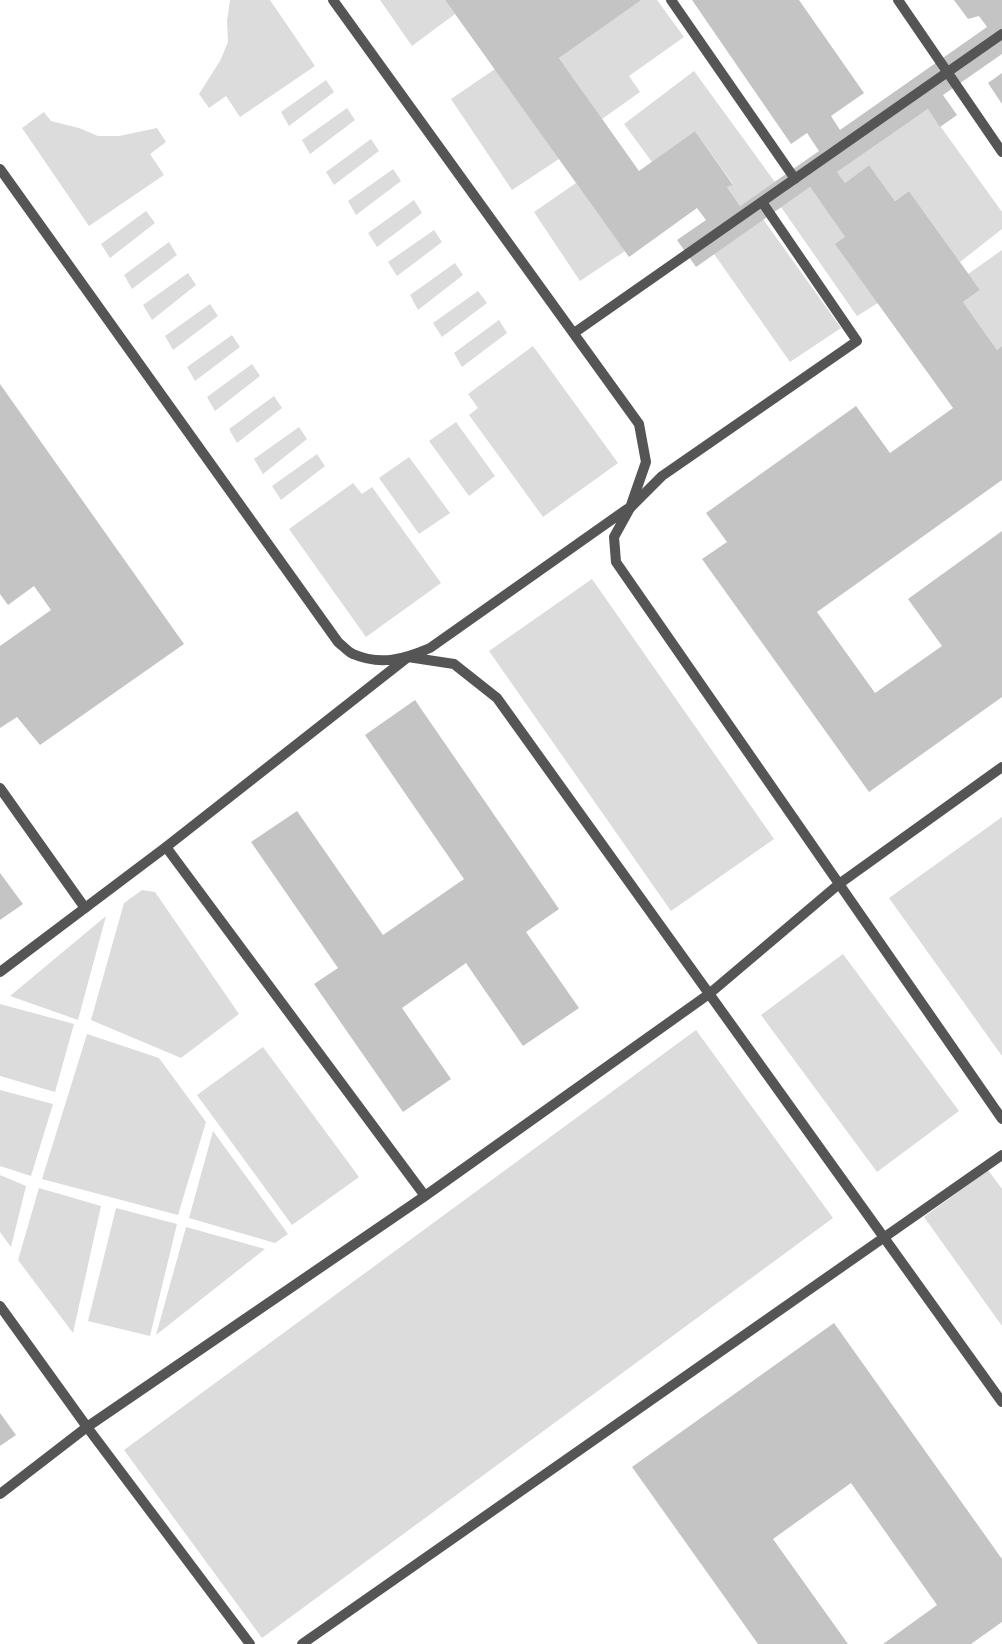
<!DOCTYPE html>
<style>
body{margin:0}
canvas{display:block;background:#fff}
</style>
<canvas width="1002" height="1644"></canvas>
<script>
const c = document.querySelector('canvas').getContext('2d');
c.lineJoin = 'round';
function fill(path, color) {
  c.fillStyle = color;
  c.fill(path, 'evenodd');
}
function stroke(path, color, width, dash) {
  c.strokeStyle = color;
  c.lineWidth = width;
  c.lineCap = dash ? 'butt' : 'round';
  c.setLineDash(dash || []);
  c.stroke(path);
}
fill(new Path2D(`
 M230,0H270L315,66L240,117L226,96L209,108L199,94L220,61L228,42L227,21Z
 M380,0H445L455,14L412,46Z
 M639,0H657L684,37L629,76L640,92L602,119L559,58Z
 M495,69L559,159L512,190L451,99Z
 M694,71L775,182L740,206L727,187L733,184L695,131L652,162L624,124Z
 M326,80L334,92L289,126L281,112Z
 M347,108L355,120L310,154L302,140Z
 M928,109L1002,212V229L960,262L909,191L895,201L869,165L845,183L837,172Z
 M44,112L51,121L79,128L98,136H119L157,128L166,142L150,154L164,175L89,226L22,128Z
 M371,139L379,151L334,185L326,172Z
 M393,169L401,181L356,215L348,201Z
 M576,183L625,251L580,281L534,212Z
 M810,187L845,237L878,303L857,316L781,207Z
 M414,200L422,213L377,247L368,233Z
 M146,211L155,223L110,258L101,244Z
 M763,219L841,328L790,362L714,254Z
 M434,230L442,242L397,276L388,262Z
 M169,242L177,255L132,289L124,275Z
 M1002,250V346L997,350L963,302L980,290L968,274Z
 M455,263L463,275L418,310L410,295Z
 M188,273L196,285L152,320L143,305Z
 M478,291L487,303L442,337L433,323Z
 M210,304L218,316L173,350L165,336Z
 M499,320L507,333L462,367L454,353Z
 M232,335L240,347L195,381L187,367Z
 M533,346L618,463L543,517L469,415L478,408L468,394Z
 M252,364L260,376L215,411L207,397Z
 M274,396L282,408L237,443L229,429Z
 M456,422L495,476L469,496L429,441Z
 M299,427L307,439L263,474L254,459Z
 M317,454L325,466L281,500L272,486Z
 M409,457L450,513L419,534L379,478Z
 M353,483L362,494L372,487L441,583L366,637L289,529Z
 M592,579L774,839L671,911L489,651Z
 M1002,817V1056L889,898Z
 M142,890L155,892L239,1014L181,1058L91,1020L124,903Z
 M106,916L78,1020L10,996Z
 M843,954L959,1111L877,1172L761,1015Z
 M0,1004L74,1024L55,1092L0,1076Z
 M696,1030L833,1218L262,1638L124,1450Z
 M87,1034L159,1058L206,1122L178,1215L42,1179Z
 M263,1047L359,1177L292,1225L197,1095Z
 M0,1090L53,1104L31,1176L0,1166Z
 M213,1131L288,1234L275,1243L189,1218Z
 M988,1170L1002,1189V1326L924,1217Z
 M0,1175L26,1186L11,1247L0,1232Z
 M39,1188L101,1206L73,1333L18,1260Z
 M116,1208L177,1224L150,1336L88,1321Z
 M186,1227L265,1249L156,1335Z`), '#dcdcdc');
fill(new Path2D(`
 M445,0H641L559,58L639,171L695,131L733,185L727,187L740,206L819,151L807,133L791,144L692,0H799L864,93L831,116L840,130L987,27L979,16L968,19L954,0H1002V54L943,95L957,115L940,127L928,109L837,172L845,183L869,165L895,201L909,191L980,290L963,302L997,350L1002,346V480L817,612L875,693L942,646L908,599L1002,531V697L869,792L702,559L727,542L706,513L856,406L890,453L953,408L835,244L845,237L810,187L696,267L677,240L706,220L697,208L629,257Z
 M1002,73V104L988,83Z
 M0,384L184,644L40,745L17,717L0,728V646L51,610L34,586L8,605L0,594Z
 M415,700L559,909L526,932L579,1008L523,1046L466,963L402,1008L451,1079L403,1112L314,984L338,968L251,842L297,811L383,935L464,879L365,735Z
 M0,873L23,904L0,920Z
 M834,1323L1002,1559V1622L971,1644H883L937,1605L851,1483L773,1539L848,1644H758L632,1467Z
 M0,1413L16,1435L0,1446Z`), '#c4c4c4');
stroke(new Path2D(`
 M333,0L639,424L646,462L630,508L614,537L616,562L1002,1119
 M0,169L338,642C343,646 348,652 353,654C381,666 404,659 430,648L627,509
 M166,847L425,1196
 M0,972L166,847L408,657L454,664L497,698L1002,1402
 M0,1306L87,1427
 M0,1494L87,1427L425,1196L709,994L839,884L1002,767
 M302,1644L1002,1155`), '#555', 10);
stroke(new Path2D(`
 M671,0L795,179
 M898,0L1002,152
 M574,333L1002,34
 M630,508L662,476L857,341L762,202
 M0,788L85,908`), '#555', 10);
stroke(new Path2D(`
 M87,1427L250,1644`), '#555', 10);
</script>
